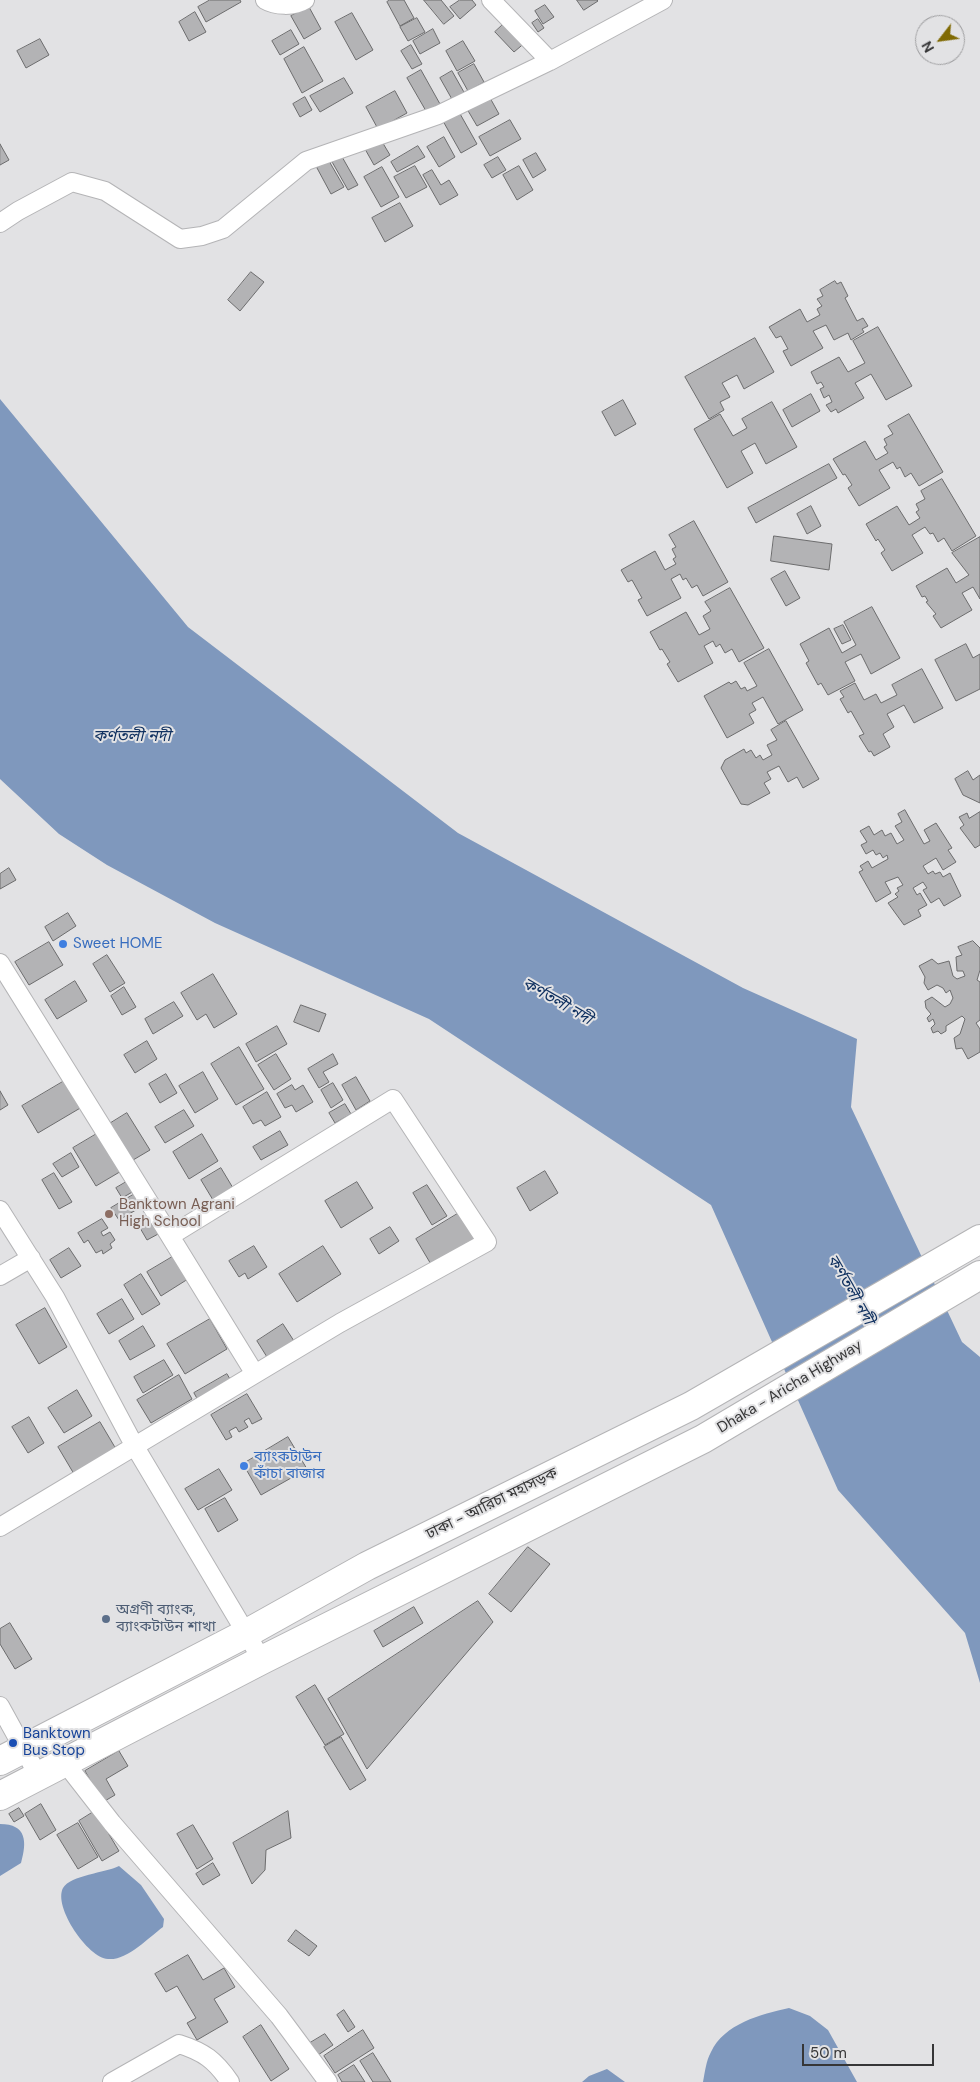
<!DOCTYPE html>
<meta charset="utf-8">
<style>
body{margin:0}
#map{position:relative;width:980px;height:2082px;overflow:hidden;background:#e2e2e4;font-family:"DM Sans",sans-serif}
canvas{display:block}
.north{position:absolute;left:915px;top:15px;width:50px;height:50px;box-sizing:border-box;background:#e2e2e4;border:1px solid #9d9d9f;border-radius:50%;rotate:240deg;font-size:14px;font-weight:700;line-height:20px;text-align:center;color:#363637}
.north::after{content:'';display:block;margin:auto;width:18px;height:22px;background:#806a03;clip-path:polygon(50% 0,100% 100%,50% 72%,0 100%)}
.scale{position:absolute;left:802px;top:2044px;width:132px;height:22px;box-sizing:border-box;border:2px solid #363637;border-top:0;padding-left:6px;font-size:15px;line-height:18px;white-space:nowrap;color:#363637;-webkit-text-stroke:4px #e2e2e4;paint-order:stroke}
</style>
<div id="map">
<canvas width="980" height="2082"></canvas>
<div class="north">N</div>
<div class="scale">50 m</div>
</div>
<script>
const c = document.querySelector('canvas').getContext('2d');
c.lineJoin = 'round';
function fill(path, color) {
  c.fillStyle = color;
  c.fill(path, 'evenodd');
}
function stroke(path, color, width, dash) {
  c.strokeStyle = color;
  c.lineWidth = width;
  c.lineCap = dash ? 'butt' : 'round';
  c.setLineDash(dash || []);
  c.stroke(path);
}
function label(font, color, halo, rows, align = 'center') {
  c.font = font + ' "DM Sans","Noto Sans Bengali",sans-serif';
  c.lineWidth = 4;
  c.setLineDash([]);
  c.textBaseline = 'middle';
  c.strokeStyle = halo;
  c.fillStyle = color;
  for (const [text, x, y, turn = 0] of rows) {
    c.save();
    c.translate(x, y);
    c.rotate((+turn || 0) * Math.PI / 180);
    c.textAlign = isNaN(turn) ? turn : align;
    if (halo) c.strokeText(text, 0, 0);
    c.fillText(text, 0, 0);
    c.restore();
  }
}
fill(new Path2D(`
 M0,399L188,627L458,833L743,988L857,1039L851,1107L962,1342L980,1357V1683L965,1633L838,1490L711,1205L429,1019L215,923L107,865L59,834L0,779Z
 M0,1824C27,1824 27,1842 21,1863L0,1876Z
 M119,1866L141,1885L164,1919L163,1927C148,1938 127,1961 108,1959C88,1958 53,1907 63,1888C71,1875 105,1873 119,1866Z
 M789,2008L810,2016L828,2030L857,2082H703C705,2072 706,2061 711,2052C724,2024 761,2014 789,2008Z
 M607,2069L625,2082H582L589,2076Z`), '#7f98bd');
const building = new Path2D(`
 M210,0H240L241,2L206,22L198,7Z
 M390,0H404L414,18L400,26L387,2Z
 M424,0H441L454,16L444,24Z
 M460,0H472L476,5L460,19L450,7Z
 M577,0H597L598,1L584,10Z
 M545,5L554,17L543,24L535,11Z
 M309,7L321,29L304,39L291,16Z
 M195,12L206,32L189,41L179,22Z
 M352,13L373,50L356,60L335,22Z
 M417,18L425,32L408,41L400,27Z
 M538,19L544,28L538,32L532,23Z
 M508,20L527,41L514,52L495,32Z
 M433,29L440,43L420,54L413,41Z
 M291,30L299,44L280,55L272,41Z
 M40,39L49,55L26,68L17,51Z
 M463,41L475,61L457,71L446,51Z
 M411,45L422,64L412,69L401,51Z
 M304,47L323,81L302,93L284,59Z
 M474,64L484,82L468,91L458,73Z
 M421,70L440,104L426,111L407,78Z
 M452,71L465,94L453,101L440,78Z
 M344,78L353,93L320,112L310,96Z
 M395,91L407,113L378,129L366,107Z
 M489,96L499,114L477,126L467,109Z
 M305,97L312,110L300,117L293,104Z
 M459,112L477,144L461,153L443,121Z
 M510,120L521,139L490,156L479,137Z
 M444,137L455,157L439,167L427,147Z
 M381,140L390,155L374,165L365,149Z
 M0,144L9,160L0,165Z
 M418,146L425,157L397,172L391,162Z
 M536,153L546,170L533,178L523,160Z
 M341,155L358,185L348,190L331,160Z
 M498,157L506,170L492,178L484,165Z
 M329,161L344,187L331,194L317,168Z
 M415,166L427,187L406,198L394,177Z
 M519,166L533,190L517,200L503,175Z
 M382,167L399,197L381,207L364,177Z
 M432,170L441,185L449,180L458,195L440,205L423,175Z
 M400,203L413,226L385,242L372,218Z
 M251,272L264,282L240,311L228,300Z
 M835,281L837,284L841,282L848,296L845,298L857,321L863,318L868,326L862,329L864,332L851,340L848,333L834,340L826,325L813,331L823,348L791,366L783,351L788,349L781,336L776,338L769,327L800,309L807,322L820,315L817,309L822,306L817,299L823,296L820,290Z
 M878,327L912,386L886,400L871,374L855,383L864,398L838,413L836,409L831,412L826,405L832,402L829,395L824,398L820,389L824,387L821,382L817,384L811,372L839,357L848,372L865,363L853,341Z
 M755,338L774,372L744,389L737,375L722,383L730,397L720,402L724,410L709,419L685,377Z
 M811,394L820,411L792,427L783,410Z
 M623,400L636,424L615,436L602,412Z
 M772,402L797,447L766,464L755,443L741,451L753,473L727,488L694,429L720,414L733,436L747,428L742,419Z
 M909,414L943,472L919,486L911,473L905,477L900,467L897,469L893,462L879,470L890,488L859,506L848,488L852,485L845,474L843,475L833,459L865,441L876,460L888,453L884,447L887,445L884,439L893,434L888,426Z
 M829,464L837,478L756,523L748,508Z
 M942,479L976,536L952,551L944,538L938,542L933,533L930,534L925,527L912,535L923,553L892,571L881,553L885,550L878,539L876,541L866,524L897,506L909,525L920,518L916,512L919,510L916,504L925,499L921,491Z
 M811,506L821,526L807,534L797,514Z
 M694,521L728,582L703,596L697,585L692,588L686,578L683,580L680,574L671,579L681,598L647,616L638,600L642,598L632,580L628,582L621,570L655,551L665,570L676,564L673,559L676,557L672,549L676,547L669,535Z
 M774,536L832,544L829,570L771,561Z
 M980,537V599L973,587L962,593L972,610L941,628L933,616L936,614L926,602L928,601L925,596L922,597L916,586L947,568L956,583L969,575L952,553Z
 M785,571L800,598L786,606L771,579Z
 M730,588L764,648L739,662L732,649L725,653L720,644L716,647L713,641L704,646L713,663L678,682L667,664L670,662L662,649L660,650L650,632L686,612L699,635L710,629L703,616L711,611L705,602Z
 M872,607L900,658L871,674L861,654L845,662L855,681L828,695L821,683L818,685L806,663L809,661L800,644L829,628L842,653L856,645L844,622Z
 M843,625L851,640L842,644L834,629Z
 M966,644L973,658L980,654V689L956,701L935,660Z
 M769,649L803,710L778,724L763,697L752,703L756,710L749,714L754,723L727,738L704,696L729,682L731,684L736,681L741,689L745,687L747,691L757,686L744,663Z
 M922,669L943,708L914,723L904,705L887,714L894,727L883,734L890,747L874,756L871,751L869,752L859,736L864,734L851,711L848,713L840,699L844,697L840,691L855,683L864,700L876,694L881,703L897,695L892,685Z
 M786,721L819,779L803,788L797,777L788,782L779,766L767,772L771,779L764,783L770,793L748,805L741,804L721,768L725,760L744,749L746,753L751,750L756,758L760,755L763,760L772,755L767,745L777,740L771,730Z
 M968,771L973,780L980,775V803L963,795L955,779Z
 M905,810L924,844L930,841L924,830L936,823L952,848L948,850L956,862L943,870L936,858L923,866L928,874L933,871L935,874L940,872L943,877L950,873L961,896L944,906L939,898L931,903L923,890L927,888L923,882L913,888L917,895L920,893L927,905L918,910L921,916L904,925L888,903L898,897L895,894L899,891L897,888L903,885L898,877L885,882L891,893L876,902L859,872L863,870L860,866L868,861L872,868L888,859L887,855L883,858L880,853L876,855L873,850L866,854L861,845L867,842L860,831L869,826L874,835L882,830L885,836L891,833L897,844L904,840L895,826L902,822L898,814Z
 M980,812V845L975,848L960,828L964,825L959,817L967,813L969,818Z
 M9,868L16,880L0,889V874Z
 M68,913L76,926L53,941L45,927Z
 M973,941L980,948V970L977,980L980,982V1020L976,1023L980,1029V1052L968,1059L962,1048L956,1049L954,1038L960,1034L965,1019L962,1016L946,1026V1031L941,1034L938,1031L933,1033L931,1028L935,1024L933,1019L929,1022L927,1018L931,1014L926,1008L925,1001L932,997L945,1007L950,1004L953,998L950,990L946,993L943,988L937,985L928,990L924,983L925,977L919,966L932,959L938,964L949,961L953,976L957,979L965,976L963,971H957L956,957L962,955L958,947Z
 M49,942L63,965L29,985L15,962Z
 M107,955L125,983L110,992L93,964Z
 M213,974L237,1014L214,1028L206,1014L197,1020L181,993Z
 M75,981L87,1001L57,1019L45,1000Z
 M124,987L136,1007L122,1015L111,996Z
 M174,1002L183,1016L153,1034L145,1019Z
 M301,1005L326,1014L319,1032L294,1022Z
 M277,1026L287,1044L256,1062L246,1044Z
 M147,1041L157,1059L135,1073L124,1055Z
 M239,1047L264,1089L236,1105L211,1064Z
 M276,1054L291,1079L274,1090L258,1065Z
 M333,1054L338,1064L323,1072L329,1082L319,1088L308,1069Z
 M203,1072L218,1099L195,1113L179,1086Z
 M166,1074L177,1093L160,1103L149,1084Z
 M356,1077L370,1101L356,1110L342,1085Z
 M66,1080L82,1107L38,1133L22,1106Z
 M333,1083L343,1100L331,1108L321,1090Z
 M292,1085L295,1090L303,1085L313,1102L296,1112L292,1105L285,1108L277,1094Z
 M0,1091L8,1105L0,1110Z
 M267,1092L281,1117L265,1126L261,1120L253,1124L243,1107Z
 M345,1104L351,1114L335,1123L329,1113Z
 M184,1110L194,1126L165,1143L155,1127Z
 M127,1113L150,1150L128,1163L106,1126Z
 M280,1131L288,1145L261,1160L253,1147Z
 M100,1132L123,1170L96,1186L73,1148Z
 M202,1134L218,1161L189,1179L173,1152Z
 M71,1153L79,1167L62,1177L53,1164Z
 M221,1168L233,1188L213,1200L201,1180Z
 M545,1171L558,1193L530,1211L517,1188Z
 M54,1173L72,1202L59,1209L42,1180Z
 M128,1181L134,1191L122,1198L116,1188Z
 M357,1182L373,1208L341,1228L325,1201Z
 M427,1185L447,1216L432,1225L413,1193Z
 M138,1192L146,1204L119,1220L111,1208Z
 M148,1213L160,1233L147,1240L136,1221Z
 M459,1213L476,1239L432,1266L416,1239Z
 M102,1219L108,1228L101,1232L103,1236L110,1232L115,1240L110,1244L112,1248L103,1254L102,1250L96,1253L88,1240L84,1243L78,1233Z
 M390,1227L399,1241L379,1254L370,1239Z
 M254,1246L267,1267L248,1279L245,1273L239,1277L229,1261Z
 M323,1246L341,1274L297,1302L279,1274Z
 M69,1248L81,1266L61,1278L50,1260Z
 M174,1256L188,1279L161,1296L147,1272Z
 M141,1274L160,1304L142,1315L124,1285Z
 M122,1299L134,1319L109,1334L97,1314Z
 M45,1308L67,1347L39,1364L16,1325Z
 M210,1319L227,1349L185,1374L167,1344Z
 M283,1324L294,1341L267,1357L257,1341Z
 M143,1326L155,1346L130,1360L119,1341Z
 M164,1360L173,1375L143,1393L134,1377Z
 M227,1374L233,1384L200,1404L194,1393Z
 M179,1375L192,1399L151,1423L137,1400Z
 M77,1390L92,1416L64,1433L48,1408Z
 M247,1394L262,1419L252,1424L249,1418L244,1421L248,1427L239,1432L236,1427L229,1431L232,1437L226,1440L211,1415Z
 M29,1417L44,1443L28,1453L12,1427Z
 M100,1422L116,1449L74,1474L58,1447Z
 M288,1437L307,1469L261,1495L243,1464Z
 M219,1469L232,1490L198,1510L185,1489Z
 M225,1498L238,1520L218,1532L205,1509Z
 M528,1547L550,1564L511,1612L489,1594Z
 M478,1601L493,1622L367,1769L328,1699Z
 M414,1607L423,1623L383,1647L374,1631Z
 M10,1623L32,1659L15,1669L0,1644V1629Z
 M315,1685L344,1734L325,1745L296,1697Z
 M341,1737L366,1780L350,1790L324,1747Z
 M119,1751L128,1766L106,1779L115,1795L103,1802L85,1771Z
 M41,1804L56,1830L40,1840L25,1814Z
 M19,1808L24,1816L14,1822L9,1814Z
 M95,1811L119,1851L102,1861L79,1821Z
 M288,1811L291,1838L266,1850L265,1870L252,1884L233,1843Z
 M78,1823L98,1857L78,1869L57,1835Z
 M193,1825L213,1859L197,1869L177,1834Z
 M213,1863L220,1875L203,1885L196,1874Z
 M296,1930L317,1946L309,1956L288,1941Z
 M188,1955L203,1980L224,1968L235,1987L214,1999L228,2022L197,2040L187,2023L196,2018L177,1986L166,1992L155,1974Z
 M344,2010L355,2027L348,2032L337,2015Z
 M261,2025L289,2069L271,2081L243,2037Z
 M363,2030L374,2048L335,2073L324,2056Z
 M325,2034L333,2045L318,2055L310,2043Z
 M373,2053L391,2082H373L360,2061Z
 M354,2065L365,2082H342L338,2075Z`);
fill(building, '#b3b3b5');
stroke(building, '#6c6c6d', 1);
const street = new Path2D(`
 M265,0C275,6 294,7 305,0
 M491,0L550,61
 M0,223L18,211L72,182L105,191L180,239L202,236L223,229L306,161L438,115L550,61L663,0
 M0,963L170,1236L393,1099L487,1242L340,1323L0,1527
 M0,1210L55,1297L134,1445L262,1660
 M170,1236L255,1374
 M0,1276L31,1258
 M0,1706L39,1777
 M66,1764L112,1823L279,2016L328,2082
 M112,2082L179,2044C204,2052 215,2060 230,2082`);
const highway = new Path2D(`
 M0,1761L247,1633L367,1566L691,1406L980,1239
 M0,1796L262,1660L703,1439L980,1275`);
stroke(street, '#b4b4b6', 20);
stroke(highway, '#b4b4b6', 30);
stroke(street, '#fff', 18);
stroke(highway, '#fff', 28);
for (const [x, y, r, color] of [
 [63,944,5,"#3f7fe0"],
 [109,1214,5,"#8d6e63"],
 [244,1466,5,"#3f7fe0"],
 [106,1619,5,"#5c6f8a"],
 [13,1743,5,"#1a4fb4"]
]) {
  const dot = new Path2D();
  dot.arc(x, y, r, 0, 2 * Math.PI);
  c.fillStyle = color;
  c.fill(dot);
  stroke(dot, '#e2e2e4', 2);
}
label('15px', '#366cbe', '#e2e2e4', [
 ["Sweet HOME",73,944],
 ["ব্যাংকটাউন",254,1457],
 ["কাঁচা বাজার",254,1474]
], 'left');
label('15px', '#785e54', '#e2e2e4', [
 ["Banktown Agrani",119,1205],
 ["High School",119,1222]
], 'left');
label('15px', '#363637', '#e2e2e4', [
 ["Dhaka - Aricha Highway",790,1387,-31],
 ["ঢাকা - আরিচা মহাসড়ক",492,1504,-26]
]);
label('15px', '#4e5e75', '#e2e2e4', [
 ["অগ্রণী ব্যাংক,",116,1610],
 ["ব্যাংকটাউন শাখা",116,1627]
], 'left');
label('15px', '#164399', '#e2e2e4', [
 ["Banktown",23,1734],
 ["Bus Stop",23,1751]
], 'left');
label('italic 16px', '#103160', '#e2e2e4', [
 ["কর্ণতলী নদী",132,737],
 ["কর্ণতলী নদী",557,1002,30],
 ["কর্ণতলী নদী",850,1290,60]
]);
</script>
